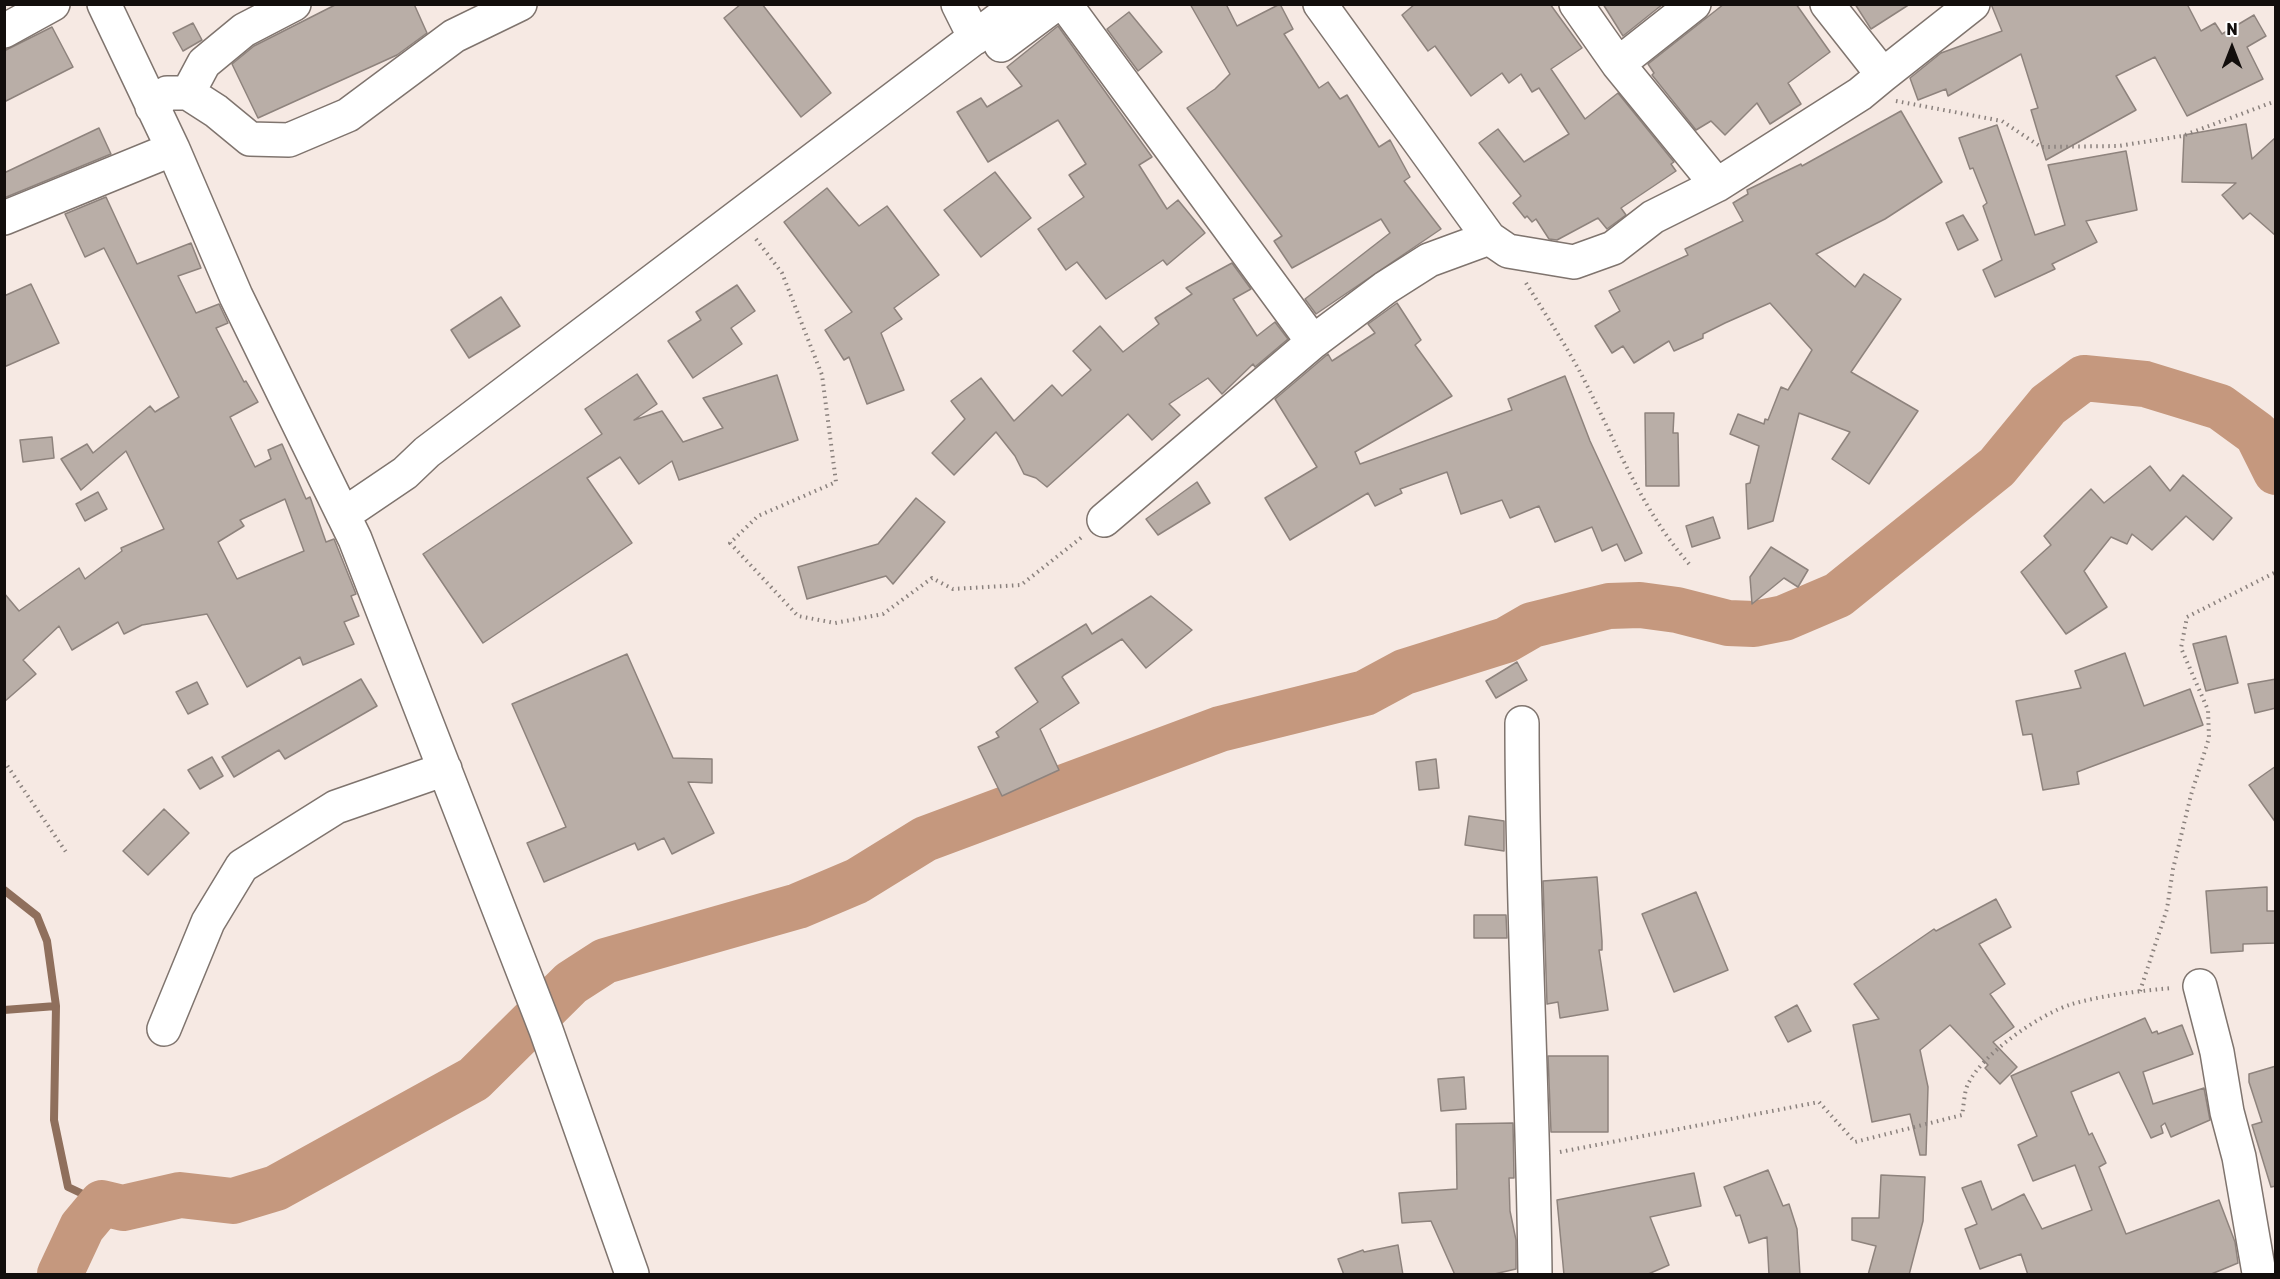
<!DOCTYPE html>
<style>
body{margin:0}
#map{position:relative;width:2280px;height:1279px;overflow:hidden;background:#f6e9e3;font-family:Rubik,sans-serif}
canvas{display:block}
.frame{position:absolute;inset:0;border:6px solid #120e0c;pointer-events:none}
.north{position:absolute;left:2202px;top:18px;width:60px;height:60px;-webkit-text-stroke:4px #fff;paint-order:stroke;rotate:0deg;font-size:16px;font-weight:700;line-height:24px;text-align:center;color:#120e0c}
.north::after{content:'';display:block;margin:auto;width:21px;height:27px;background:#120e0c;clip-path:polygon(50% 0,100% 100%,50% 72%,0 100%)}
</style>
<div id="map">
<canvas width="2280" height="1279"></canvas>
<div class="frame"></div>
<div class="north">N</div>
</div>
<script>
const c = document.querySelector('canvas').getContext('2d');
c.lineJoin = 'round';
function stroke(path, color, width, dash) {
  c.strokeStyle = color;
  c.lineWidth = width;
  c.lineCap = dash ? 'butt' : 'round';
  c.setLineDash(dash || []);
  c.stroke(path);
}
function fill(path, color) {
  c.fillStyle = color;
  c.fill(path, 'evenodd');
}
stroke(new Path2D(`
 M4,890L37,916L47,941L56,1006
 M4,1010L56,1006L54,1120L68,1187L102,1203`), '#8f6f5c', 8);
stroke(new Path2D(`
 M60,1274L82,1227L102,1203L123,1208L180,1195L233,1201L276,1188L474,1079L571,983L605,961L798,906L857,881L925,839L1220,729L1365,693L1404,672L1506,640L1532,625L1609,606L1640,605L1677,610L1728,623L1754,624L1784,618L1838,595L1997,467L2048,405L2084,378L2145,384L2220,407L2257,434L2276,472`), '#c5987e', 46);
const building = new Path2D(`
 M337,4H414L427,33L397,55L258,118L232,64L254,46Z
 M741,4H762L831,93L801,117L724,18Z
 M1190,4H1226L1237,26L1280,4L1293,29L1284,34L1319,88L1328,82L1340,99L1347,95L1379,147L1390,140L1410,177L1404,181L1441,229L1316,314L1305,299L1390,233L1381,219L1292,268L1274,241L1282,236L1187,108L1215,89L1230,74Z
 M1415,4H1550L1582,48L1551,69L1585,119L1618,93L1674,162L1671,164L1676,171L1621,208L1626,215L1607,229L1598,218L1557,240L1549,239L1536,219L1532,222L1527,216L1525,218L1513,203L1521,196L1479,143L1498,129L1524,162L1569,134L1539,88L1532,92L1521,74L1509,83L1502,73L1471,96L1435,46L1428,51L1402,15Z
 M1603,4H1663L1623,36Z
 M1724,4H1796L1830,52L1788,83L1801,104L1770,124L1757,103L1725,135L1711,121L1696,130L1652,75L1654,73L1648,64Z
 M1855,4H1910L1871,29Z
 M1991,4H2187L2201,31L2215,23L2222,34L2254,15L2266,36L2247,47L2263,79L2187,116L2155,57L2116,76L2136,110L2046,160L2031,110L2038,108L2021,54L1948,96L1946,89L1918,100L1910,78L1941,53L2002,31Z
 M1129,12L1162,52L1138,71L1107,29Z
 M193,23L202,40L183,51L173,33Z
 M1058,26L1152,157L1139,165L1167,209L1178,200L1205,233L1167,265L1163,260L1106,299L1077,262L1066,270L1038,229L1084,197L1069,175L1086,164L1058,120L988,162L957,112L981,98L987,107L1022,86L1007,67Z
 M52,27L73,67L4,102V51Z
 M1901,111L1942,182L1885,219L1816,254L1855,287L1864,274L1901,299L1851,372L1918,411L1869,484L1832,459L1850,432L1799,413L1773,521L1748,529L1746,484L1750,483L1759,446L1730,434L1738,414L1764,424L1765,419L1768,420L1781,387L1788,390L1812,350L1770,303L1725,323L1703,334V338L1674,351L1669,341L1634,363L1623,346L1612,353L1595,326L1620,311L1609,291L1688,255L1685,249L1743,221L1733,203L1748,194L1747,190L1801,164L1802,166Z
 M2246,124L2252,159L2276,137V236L2250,213L2243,219L2222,195L2236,183L2182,182L2184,135Z
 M1997,125L2035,235L2065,225L2048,165L2126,151L2137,210L2086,221L2097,242L2052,264L2055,269L1995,297L1983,270L2002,260L1983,206L1987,203L1973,168L1970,169L1959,138Z
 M99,128L111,154L4,198V173Z
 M995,172L1031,218L981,257L944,210Z
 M827,188L859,226L887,206L939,275L894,308L902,319L881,333L904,390L867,404L849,357L844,360L825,330L852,312L784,222Z
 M106,197L137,264L191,243L201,268L178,276L196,313L219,304L228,323L216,328L244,382L246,381L258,402L230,417L255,467L271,459L268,450L282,444L306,499L310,497L326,542L334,539L356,594L351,596L359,616L344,622L354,644L303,665L300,657L247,687L207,614L142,625L124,634L118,622L72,650L59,626L23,660L36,674L4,702V593L19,611L79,568L85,579L122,551L121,548L164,529L126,451L81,490L61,459L87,444L93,453L150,406L155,412L179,397L104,248L85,257L65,214ZM285,499L304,551L237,579L218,542L244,526L240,520Z
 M1963,215L1978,240L1958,250L1946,223Z
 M1232,263L1251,289L1233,299L1257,336L1275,322L1288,339L1255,367L1253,364L1222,394L1208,378L1169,404L1180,415L1152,440L1128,414L1047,487L1036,478L1024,474L1015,456L996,432L954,475L932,453L965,419L951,401L981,378L1014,421L1052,385L1062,396L1091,370L1073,351L1100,326L1123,352L1159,324L1155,318L1192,294L1186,288Z
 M31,284L59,343L4,367V296Z
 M737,285L755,311L731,328L742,344L693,378L668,341L701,320L696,312Z
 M501,297L520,326L469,358L451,330Z
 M1397,303L1421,340L1415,345L1452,396L1355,452L1360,464L1512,410L1508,399L1565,376L1590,441L1642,553L1625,561L1617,544L1602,551L1592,527L1555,542L1539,506L1510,518L1502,500L1461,514L1447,472L1400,489L1402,493L1375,506L1368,493L1290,540L1265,498L1317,467L1275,399L1328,354L1332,361L1375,333L1368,324Z
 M637,374L657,404L634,420L662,411L683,442L723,428L703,398L777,375L798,440L679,480L672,461L639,484L620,457L587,478L632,543L483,643L423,554L602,434L585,409Z
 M1645,413H1674L1673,433H1678L1679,486H1646Z
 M52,437L54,458L23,462L20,440Z
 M2150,466L2170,491L2183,475L2232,518L2213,540L2186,516L2152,550L2132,534L2127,544L2111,537L2084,571L2107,607L2066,634L2021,572L2051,545L2044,536L2091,489L2104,503Z
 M1197,482L1210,503L1158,535L1146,519Z
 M98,492L107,509L85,521L76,504Z
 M916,498L945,522L893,584L886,576L807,599L798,567L878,544Z
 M1713,517L1720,538L1692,547L1686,526Z
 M1771,547L1808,570L1798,587L1784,578L1752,604L1750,577Z
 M1151,596L1192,630L1146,668L1122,639L1064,675L1062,677L1079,703L1040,729L1059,770L1002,796L978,747L999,737L996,732L1038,702L1015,668L1086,624L1092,634Z
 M2226,636L2238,683L2206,691L2193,644Z
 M2125,653L2144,706L2190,689L2203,725L2077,772L2079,784L2043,790L2032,734L2023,735L2016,701L2081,688L2075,671Z
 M627,654L673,758L712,759V783L688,782L714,833L672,854L664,838L638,850L635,843L544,882L527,843L566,827L512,704Z
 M1517,662L1527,680L1496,698L1486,681Z
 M361,679L377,706L285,759L279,750L234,777L222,757Z
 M2276,679V708L2255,713L2248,684Z
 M197,682L208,704L188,714L176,692Z
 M212,757L223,776L200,789L188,770Z
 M1436,759L1439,788L1419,790L1416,762Z
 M2276,766V823L2249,785Z
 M164,809L189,833L148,875L123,851Z
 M1469,816L1504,821V851L1465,845Z
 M1597,877L1602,941V950H1599L1608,1010L1560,1018L1558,1002L1547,1004L1543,881Z
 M2267,887V911H2276V943L2243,944V951L2211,953L2206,891Z
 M1696,892L1728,970L1674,992L1642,914Z
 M1996,899L2011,927L1979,944L2005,984L1990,994L2014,1027L1993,1042L2017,1067L2000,1084L1985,1068L1988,1065L1950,1025L1920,1050L1928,1087L1926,1155H1920L1910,1114L1872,1122L1853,1025L1879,1019L1854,984L1934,929L1936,931Z
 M1474,915H1506L1507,938H1474Z
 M1797,1005L1811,1031L1788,1042L1775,1017Z
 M2145,1018L2152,1033L2157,1031L2158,1034L2182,1025L2193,1054L2143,1072L2153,1104L2204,1088L2210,1120L2171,1137L2165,1123L2161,1126L2163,1133L2151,1138L2119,1072L2071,1092L2089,1135L2092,1133L2106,1163L2099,1167L2126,1234L2219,1200L2235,1242L2238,1263L2209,1275H2028L2021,1254L1980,1269L1965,1229L1977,1224L1962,1188L1981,1181L1992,1210L2024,1194L2042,1229L2092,1210L2075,1165L2033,1181L2018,1145L2037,1136L2011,1076Z
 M1548,1056H1608V1132H1551Z
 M2276,1066V1186L2271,1187L2252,1125L2262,1122L2249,1082V1074Z
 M1464,1077L1466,1109L1441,1111L1438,1079Z
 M1513,1123L1514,1178H1509L1510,1211L1516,1240V1269L1490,1275H1455L1431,1221L1402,1223L1399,1193L1457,1189L1456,1124Z
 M1768,1170L1783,1206L1789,1204L1797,1229L1800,1275H1769L1767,1237L1749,1243L1740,1215L1736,1216L1724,1187Z
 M1694,1173L1701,1206L1650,1217L1669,1265L1646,1275H1564L1557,1200Z
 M1881,1175L1925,1177L1923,1221L1909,1275H1868L1876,1246L1852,1240V1218H1879Z
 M1398,1245L1403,1275H1344L1338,1259L1363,1250L1364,1252Z`);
fill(building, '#b9aea7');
stroke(building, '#8e837d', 1.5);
const minor = new Path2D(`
 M104,4L173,149L236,296L355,539L546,1030L632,1274
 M958,4L975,38
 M1065,4L1313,342
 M1320,4L1489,238
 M1576,4L1618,64L1717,185
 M4,31L53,4
 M1001,45L1056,4
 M1618,64L1694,4
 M1883,75L1973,4
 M188,93L204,63L244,30L294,4
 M152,107L167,93H188L216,111L250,139L289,140L348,115L454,36L520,4
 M4,218L173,149
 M343,515L405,473L427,452L1019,4
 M1104,520L1313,342L1385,288L1429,260L1489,238L1508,251L1574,262L1613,248L1653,217L1717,185L1860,94L1883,75L1827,4
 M1522,723C1522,907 1533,1090 1535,1274
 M2200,986L2217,1052L2227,1112L2239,1157L2259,1273
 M164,1029L208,922L242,866L336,807L445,769`);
stroke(minor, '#7f746e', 36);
stroke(new Path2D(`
 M1896,101L2002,121L2041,147L2118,146L2182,136L2276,101
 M756,239L782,273L822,375L836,482L758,516L730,543L798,616L835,623L883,614L932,578L953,589L1021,585L1082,537
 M1526,283C1544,312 1563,341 1579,370C1614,436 1640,510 1691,566
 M4,761L66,852
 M2140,991L2167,909L2173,869L2191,795L2209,738L2208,710L2181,648L2187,617L2276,572
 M1560,1152L1819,1102L1855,1142L1962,1115C1964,1105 1964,1092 1968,1084C1983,1053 2040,1014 2072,1004C2104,995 2139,991 2172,988`), '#8a817d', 4, [1.5, 4.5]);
stroke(minor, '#fff', 33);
</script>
